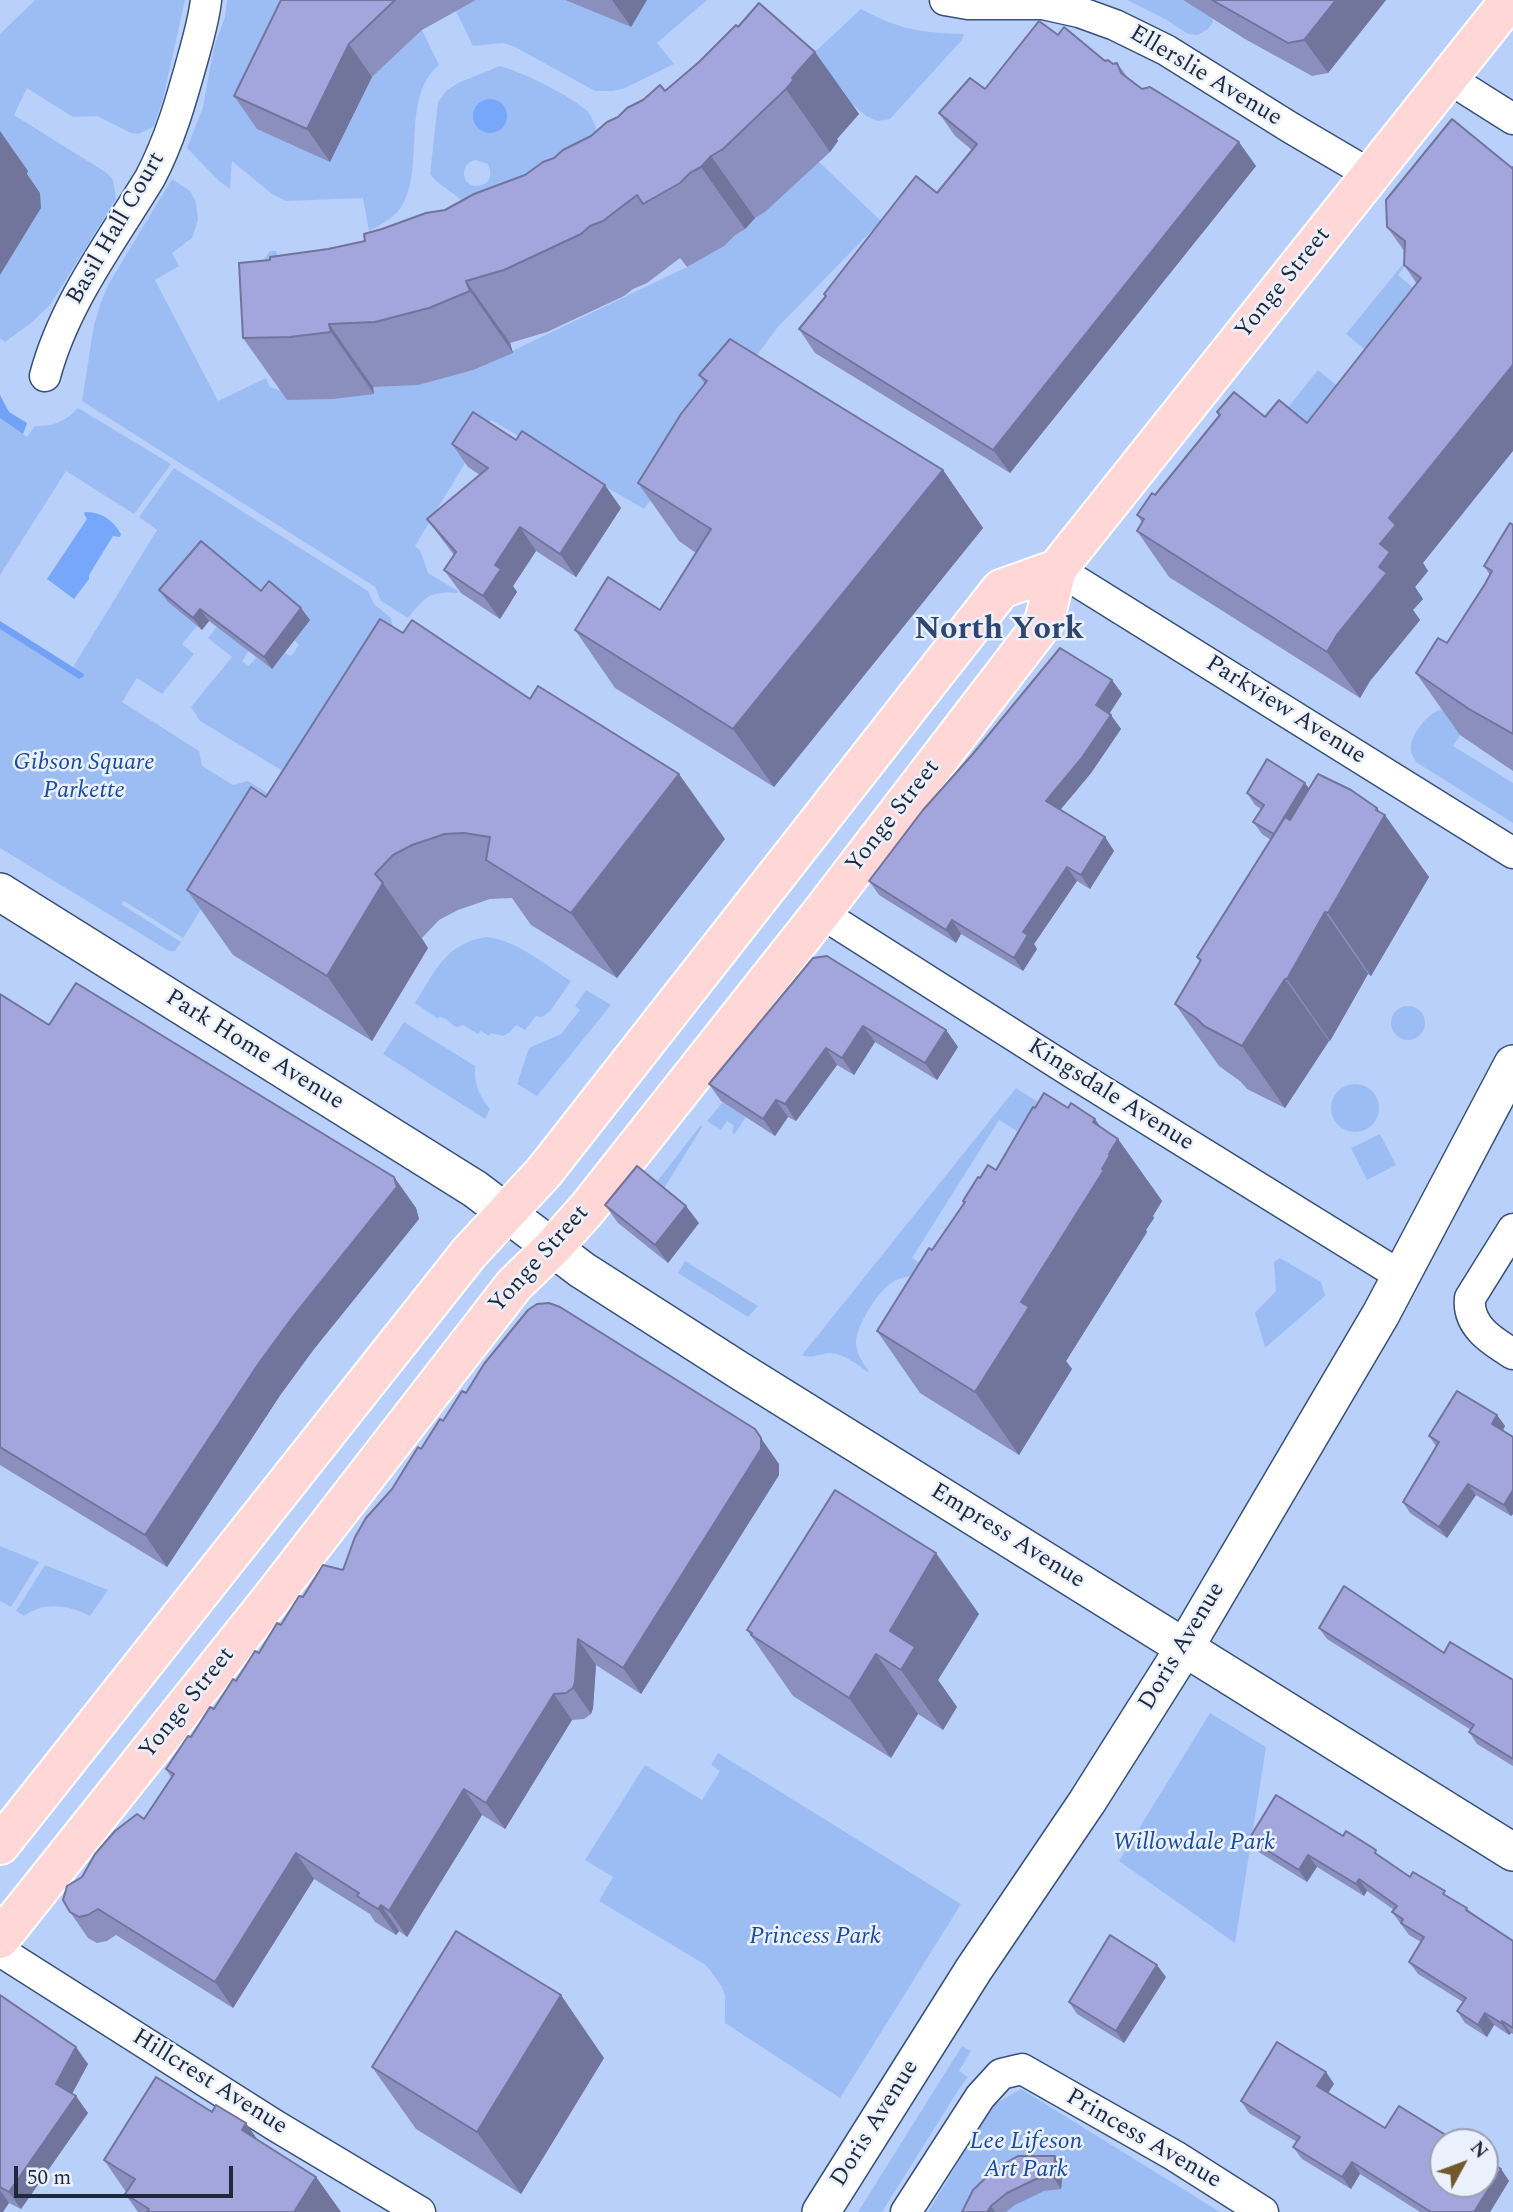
<!DOCTYPE html>
<style>
body{margin:0}
#map{position:relative;width:1513px;height:2212px;overflow:hidden;background:#b9d1fa;font-family:Spectral,serif}
canvas{display:block}
.north{position:absolute;left:1429px;top:2128px;width:70px;height:70px;box-sizing:border-box;background:#ebf1fc;border:2px solid #99a1af;border-radius:50%;rotate:49deg;font-size:19px;font-weight:700;line-height:28px;text-align:center;color:#1e293c}
.north::after{content:'';display:block;margin:auto;width:24px;height:32px;background:#72592a;clip-path:polygon(50% 0,100% 100%,50% 72%,0 100%)}
.scale{position:absolute;left:14px;top:2166px;width:219px;height:32px;box-sizing:border-box;border:4px solid #1e293c;border-top:0;padding-left:9px;font-size:21px;line-height:24px;white-space:nowrap;color:#1e293c;-webkit-text-stroke:5px #ebf1fc;paint-order:stroke}
</style>
<div id="map">
<canvas width="1513" height="2212"></canvas>
<div class="north">N</div>
<div class="scale">50 m</div>
</div>
<script>
const c = document.querySelector('canvas').getContext('2d');
c.lineJoin = 'round';
function fill(path, color) {
  c.fillStyle = color;
  c.fill(path, 'evenodd');
}
function stroke(path, color, width, dash) {
  c.strokeStyle = color;
  c.lineWidth = width;
  c.lineCap = dash ? 'butt' : 'round';
  c.setLineDash(dash || []);
  c.stroke(path);
}
function label(font, color, halo, rows, align = 'center') {
  c.font = font + ' Spectral,serif';
  c.lineWidth = 5;
  c.setLineDash([]);
  c.textBaseline = 'middle';
  c.strokeStyle = halo;
  c.fillStyle = color;
  for (const [text, x, y, turn = 0] of rows) {
    c.save();
    c.translate(x, y);
    c.rotate((+turn || 0) * Math.PI / 180);
    c.textAlign = isNaN(turn) ? turn : align;
    if (halo) c.strokeText(text, 0, 0);
    c.fillText(text, 0, 0);
    c.restore();
  }
}
fill(new Path2D(`
 M35,0H185L163,99L154,126L149,129L138,134L131,133L97,116L73,117L27,88L14,115L107,173L113,180L116,199L50,305L30,324L5,342L0,338V275L23,181L28,172L0,168V34Z
 M227,0H327L330,162L372,77L422,30L439,65C399,98 427,169 400,209C392,219 380,225 369,231L363,198L286,201L272,194L232,161L230,189L219,181L187,148L203,107L214,47L225,17Z
 M476,0H565L631,27L647,0H707L657,43L674,64L625,88L613,91H595L515,47L503,43L473,46L456,11Z
 M1127,0H1183L1212,18L1213,22L1208,29L1198,35L1188,34L1165,19Z
 M861,9C898,29 922,33 964,34L961,41L890,119L878,121L866,116L804,62Z
 M500,66C520,71 574,97 588,112C594,119 597,133 602,142L483,365L687,267L818,161L881,221L777,328L644,509L491,420L415,546L420,550L428,573L458,591L457,593C430,590 424,598 408,618L381,601L375,587L369,583L82,401L94,325L100,305L108,285L172,179L190,191L196,202L198,220L192,238L172,253L179,266L155,280L218,401L266,378L270,387L284,392L287,303L264,259L270,251H276L284,273L468,208C457,193 442,189 430,174L438,102L446,91L458,83ZM487,99C502,100 508,108 506,122L479,103ZM475,160L488,164C500,190 462,193 464,172C465,165 469,162 475,160Z
 M1403,264L1405,266L1398,275L1417,291L1368,352L1346,334Z
 M1318,370L1340,388L1306,425L1282,415Z
 M78,408L171,464L134,514L66,471L0,575V418L27,437L35,426C53,427 66,421 78,408Z
 M174,468L368,591L374,604L391,618L393,629L286,773L200,721L191,707L232,657L208,638L224,618L249,651L242,661L249,666L256,657L272,669L285,653L291,656L299,645L294,640L309,619L168,602L197,626L182,644L194,654L162,694L137,678L122,702L199,751L202,766L233,785L248,781L272,796L183,938L124,901L121,904L181,942L175,951H169L0,848V629L79,678L84,674L73,667L157,530L139,517Z
 M1439,710H1444L1468,723L1453,746L1513,783V823L1416,762C1415,759 1411,754 1411,751C1408,738 1427,714 1439,710Z
 M486,937C517,940 545,965 571,981L551,1010L542,1017L536,1016L525,1030L516,1025L510,1032L503,1036L491,1033L489,1036L481,1031L478,1034L463,1025C454,1030 453,1024 446,1019C444,1018 442,1018 439,1017L438,1019L415,1003C435,971 445,944 486,937Z
 M586,990L611,1005L537,1096L517,1084L529,1048L561,1034L580,1010L575,1006Z
 M1391 1023a17 17 0 1 1 34 0a17 17 0 1 1-34 0Z
 M404,1022L475,1066C474,1085 479,1095 490,1109L485,1119L383,1054Z
 M1331 1108a24 24 0 1 1 48 0a24 24 0 1 1-48 0Z
 M1016,1088L1038,1102L1020,1133L999,1120L912,1258L933,1271C921,1275 906,1276 896,1280C880,1287 855,1327 856,1344C857,1355 864,1364 870,1373C858,1366 844,1353 830,1353C819,1354 812,1359 802,1355Z
 M723,1102L746,1117L734,1135L732,1131L734,1126L727,1121L721,1130L707,1121Z
 M701,1125L702,1127L663,1190L655,1184Z
 M1380,1134L1396,1165L1367,1180L1351,1148Z
 M1280,1258L1321,1282L1325,1296L1265,1348L1255,1313L1276,1291L1274,1262Z
 M685,1261L758,1306L748,1317L678,1273Z
 M0,1546L39,1562L11,1607L0,1601Z
 M45,1565L108,1590L90,1616C69,1605 44,1601 24,1616L16,1611Z
 M1210,1713L1266,1747L1235,1943L1119,1861Z
 M718,1753L961,1904L840,2098L725,2023V1995L722,1987L710,1970L704,1964L599,1901L613,1877L585,1860L645,1765L702,1800L720,1771L711,1765Z
 M962,2046L971,2051L959,2071L968,2077L959,2089L882,2212H858Z
 M1021,2089L1220,2212H928L993,2105Z`), '#9cbdf4');
fill(new Path2D(`
 M0,395L9,412L27,423L23,434L0,418Z
 M0,621L84,674L83,677L79,679L0,629Z`), '#72a2f6');
fill(new Path2D(`
 M473 116a17 17 0 1 1 34 0a17 17 0 1 1-34 0Z
 M85,512C102,512 113,520 121,534L120,537L113,536L89,575V579L74,599L47,579L87,519L84,514Z`), '#77a7fb');
const minor = new Path2D(`
 M945,0L968,4H1043L1079,12L1115,25L1166,50L1291,128L1371,175
 M1448,78L1513,119
 M45,376C64,304 111,242 150,178C171,138 182,97 194,54C199,36 204,18 206,0
 M1057,569L1513,853
 M821,913L1073,1073L1401,1276
 M1513,1229L1470,1298C1467,1326 1492,1341 1513,1354
 M0,1951L276,2126L420,2212
 M906,2212L980,2097L1001,2074L1022,2069L1175,2156L1263,2212`);
const tertiary = new Path2D(`
 M0,892L475,1189L582,1270L740,1371L1513,1852
 M821,2212L974,1969L1087,1802L1185,1647L1381,1314L1513,1064`);
const primary = new Path2D(`
 M0,1845L469,1253L544,1172L1001,589L1057,569
 M0,1939L274,1595L514,1285L552,1248L587,1209L821,913L1044,622L1057,569L1510,0`);
stroke(minor, '#37507c', 33);
stroke(tertiary, '#37507c', 40);
stroke(primary, '#fff', 42);
stroke(minor, '#fff', 30);
stroke(tertiary, '#fff', 37);
stroke(primary, '#fed7d6', 38);
fill(new Path2D(`
 M281,0H476L422,30L372,77L330,162L257,129L234,96Z
 M565,0H647L631,27Z
 M1183,0H1386L1328,73L1312,76L1245,39Z
 M738,27L815,52L859,114L837,139L838,141L830,152L766,211L755,218L745,229L734,236L724,246L687,267L680,258L647,283L633,289L624,296L547,332L510,343L513,353L473,370L418,385L373,387L374,394L333,399L287,400L243,338L270,260L328,249L365,241L382,229L445,210L525,175L591,136L665,91Z
 M1058,35L1105,61L1113,64L1117,63L1128,78L1142,89L1256,166L1010,473L815,353L799,329L937,193L972,150L955,136L939,113L985,89Z
 M1452,119L1423,563L1428,571L1415,587L1423,599L1413,610L1420,620L1370,681L1360,698L1169,577L1137,531L1142,522L1137,515L1155,495L1219,416L1217,412L1265,417L1307,423L1417,284L1404,265L1405,252L1387,227Z
 M699,375L943,470L983,528L774,787L615,688L575,630L660,610L696,553L679,541L638,483L705,384Z
 M452,444L621,508L576,577L536,551L513,586L517,592L500,619L461,593L444,570L454,555L444,542L427,519L480,475L468,467Z
 M1513,525V771L1460,735L1416,673L1447,643L1490,575L1484,566Z
 M159,590L261,591L310,620L272,669L209,621L202,630L168,602Z
 M1112,680L1122,694L1109,713L1121,729L1091,773L1060,810L1105,837L1114,851L1090,889L1077,881L1034,944L1037,949L1023,971L961,934L956,943L879,895L869,881Z
 M1309,789L1380,812L1429,877L1371,976L1368,974L1330,1041H1329L1285,1108L1247,1089L1240,1081L1219,1066L1175,1004L1200,962L1197,957L1271,840L1262,834L1253,822L1261,809L1255,805L1247,793Z
 M266,797L725,839L617,978L531,925L512,898L490,899L458,910L439,920L422,938L428,948L372,1041L233,955L187,890Z
 M813,958L946,1030L958,1047L937,1080L875,1042L854,1075L837,1065L796,1121L788,1117L775,1136L721,1101L709,1084Z
 M0,994L49,1025L394,1177L416,1208L419,1219L314,1349L281,1394L167,1567L0,1465Z
 M1035,1108L1102,1128L1118,1139L1162,1201L1153,1216L1154,1218L1146,1230L1147,1232L1066,1361L1072,1369L1019,1455L920,1393L877,1331L964,1203L963,1201L980,1178L996,1170Z
 M605,1205L699,1223L668,1263L618,1223Z
 M466,1393L779,1464V1475L641,1694L596,1665L593,1708L591,1714L584,1719L572,1720L505,1829L482,1815L407,1937L399,1931L396,1935L375,1922L370,1914L314,1879L233,2008L116,1935L107,1941L97,1943L88,1938L70,1912L82,1877L144,1819L171,1777L166,1769L303,1597L343,1570L392,1489L421,1449Z
 M1497,1415L1505,1426L1503,1431L1513,1437V1514L1511,1516L1476,1495L1447,1538L1410,1513L1403,1502L1436,1446L1429,1436Z
 M979,1614L938,1680L957,1707L943,1730L918,1714L891,1758L793,1696L747,1630Z
 M1319,1628L1444,1653L1513,1680V1766L1477,1744L1469,1732L1471,1730L1327,1639Z
 M1343,1836L1382,1858L1410,1877L1448,1896L1513,1941V2034L1511,2033L1509,2035L1494,2025L1487,2037L1465,2023L1457,2011L1463,2002L1418,1974L1409,1962L1421,1942L1409,1935L1392,1912L1394,1910L1367,1891L1364,1896L1317,1867L1307,1882L1257,1851L1249,1839Z
 M1166,1977L1124,2043L1077,2014L1069,2002Z
 M0,1995L88,2064L72,2094L88,2113L21,2209L9,2203L0,2212Z
 M604,2058L521,2194L416,2129L372,2067Z
 M1326,2072L1334,2084L1328,2093L1385,2128L1501,2169L1509,2181L1490,2212H1420L1360,2174L1351,2189L1302,2159L1293,2147L1297,2142L1249,2113L1241,2101Z
 M258,2140L316,2177L341,2212H138L125,2194L126,2192L104,2160Z
 M1063,2168L1061,2189L1044,2191L1015,2205L1006,2212H962Z`), '#8b8fbe');
fill(new Path2D(`
 M612,0H647L631,27Z
 M1336,0H1386L1328,73L1304,40Z
 M349,44L372,77L330,162L307,129Z
 M815,52L859,114L837,139L838,141L830,152L786,89L792,78Z
 M0,131L28,171L27,174L40,193L41,208L0,275Z
 M1239,142L1256,166L1010,473L993,450Z
 M711,156L755,218L745,229L701,167Z
 M466,281L510,343L513,353L470,291Z
 M329,324L373,387L374,394L331,332Z
 M1513,365V451L1423,563L1428,571L1415,587L1423,599L1413,610L1420,620L1370,681L1360,698L1327,652L1379,567L1380,544L1389,518Z
 M943,470L983,528L774,787L733,729Z
 M605,485L621,508L576,577L560,554Z
 M520,527L536,551L513,586L517,592L500,619L483,596L495,565Z
 M301,608L310,620L272,669L264,657Z
 M200,609L209,621L202,630L193,618Z
 M1112,680L1122,694L1106,719L1096,705Z
 M1111,715L1121,729L1091,773L1056,815L1046,801Z
 M679,774L725,839L617,978L571,913Z
 M1305,783L1314,795L1282,846L1274,834Z
 M1377,808L1384,818L1385,815L1429,877L1371,976L1328,913Z
 M1105,837L1114,851L1090,889L1081,875Z
 M1067,867L1077,881L1034,944L1037,949L1023,971L1014,958L1023,932Z
 M383,883L428,948L372,1041L327,976Z
 M1325,912L1368,974L1330,1041L1287,979Z
 M952,920L961,934L956,943L946,930Z
 M1285,979L1329,1041L1285,1108L1242,1046Z
 M863,1026L875,1042L854,1075L842,1058Z
 M946,1030L958,1047L937,1080L925,1063Z
 M826,1048L837,1065L796,1121L785,1104Z
 M776,1100L788,1117L775,1136L763,1119Z
 M1095,1119L1114,1146L1118,1139L1162,1201L1153,1216L1154,1218L1146,1230L1147,1232L1066,1361L1072,1369L1019,1455L975,1392L1021,1302L1102,1169L1093,1122Z
 M394,1177L416,1208L419,1219L314,1349L281,1394L167,1567L145,1535L259,1363Z
 M686,1206L699,1223L668,1263L655,1245Z
 M1497,1415L1505,1426L1500,1435L1492,1424Z
 M761,1438L779,1464V1475L641,1694L623,1668Z
 M1468,1484L1476,1495L1447,1538L1439,1527Z
 M1513,1490V1514L1511,1516L1504,1505Z
 M936,1553L979,1614L938,1680L957,1707L943,1730L901,1670L890,1631Z
 M578,1639L596,1665L593,1708L591,1714L573,1688Z
 M876,1654L918,1714L891,1758L849,1698Z
 M554,1694L572,1720L505,1829L486,1803Z
 M464,1789L482,1815L407,1937L389,1911Z
 M296,1853L314,1879L233,2008L215,1982Z
 M1308,1855L1317,1867L1307,1882L1299,1870Z
 M1359,1879L1367,1891L1364,1896L1356,1884Z
 M381,1905L399,1931L396,1935L378,1909Z
 M1157,1965L1166,1977L1124,2043L1116,2031Z
 M561,1995L604,2058L521,2194L477,2132Z
 M1485,2013L1494,2025L1487,2037L1478,2025Z
 M1502,2021L1511,2033L1509,2035L1501,2023Z
 M76,2047L88,2064L68,2101L56,2084Z
 M1326,2072L1334,2084L1325,2098L1317,2086Z
 M76,2096L88,2113L21,2209L9,2192Z
 M246,2123L291,2188L242,2130Z
 M1055,2156L1063,2168L1061,2189L1053,2177Z
 M1352,2162L1360,2174L1351,2189L1342,2177Z
 M1501,2169L1509,2181L1490,2212H1474Z
 M316,2177L341,2212H294Z
 M0,2190L9,2203L3,2212H0Z
 M991,2206L995,2212H987Z`), '#71749b');
const building = new Path2D(`
 M281,0H395L349,44L307,129L234,96Z
 M1212,0H1336L1304,40L1288,43Z
 M759,3L815,52L792,78L794,79L786,89L723,149L711,156L701,167L690,173L680,183L643,204L637,195L603,221L590,226L581,234L504,270L466,281L470,291L429,308L375,322L329,324L331,332L290,337L243,338L239,263L270,260V257L328,249L365,241L364,234L382,229L426,213L445,210L474,194L525,175L543,162L554,158L563,150L591,136L607,122L618,117L627,108L643,100L660,85L665,91L699,62L736,25L738,27Z
 M1039,21L1058,35L1064,27L1105,61L1108,60L1113,64L1117,63L1121,73L1142,89L1150,87L1239,142L993,450L799,329L826,296L824,294L916,176L937,193L977,144L939,113L970,78L985,89Z
 M1452,119L1512,168L1513,167V365L1389,518L1396,525L1380,544L1390,552L1379,567L1387,573L1337,635L1327,652L1137,531L1144,519L1137,515L1152,493L1155,495L1220,415L1217,412L1234,392L1265,417L1279,400L1307,423L1421,278L1404,265L1405,241L1387,227L1386,200Z
 M730,339L943,470L733,729L575,630L608,577L660,610L711,529L638,483L681,414L707,381L699,375Z
 M473,412L516,440L522,431L605,485L560,554L520,527L495,565L501,569L483,596L444,570L456,552L427,519L488,468L452,444Z
 M1510,523L1513,525V734L1469,709L1416,673L1438,638L1447,643L1485,584L1492,571L1484,566Z
 M201,541L261,591L269,581L301,608L264,657L200,609L193,618L159,590Z
 M380,619L403,633L412,620L530,699L538,686L679,774L571,913L486,860L490,837L464,833L445,834L412,845L393,855L375,874L383,883L327,976L187,890L251,787L266,797Z
 M1060,648L1112,680L1096,705L1111,715L1081,759L1046,801L1105,837L1081,875L1067,867L1023,932L1028,935L1014,958L952,920L946,930L869,881L923,810L972,755Z
 M1267,759L1305,783L1274,834L1253,822L1264,805L1247,793Z
 M1318,774L1351,790L1377,808L1376,810L1385,815L1328,913L1325,912L1287,979H1285L1242,1046L1204,1026L1196,1018L1175,1004L1201,960L1197,957L1285,817L1290,820Z
 M827,956L946,1030L925,1063L863,1026L842,1058L826,1048L785,1104L776,1100L763,1119L709,1084L813,958Z
 M76,983L394,1177L397,1187L292,1318L259,1363L145,1535L0,1447V994L49,1025Z
 M1044,1093L1068,1108L1071,1103L1095,1119L1093,1122L1118,1139L1109,1154L1110,1155L1102,1169L1104,1170L1021,1302L1029,1307L975,1392L877,1331L929,1248L932,1250L965,1202L963,1201L978,1177L980,1178L988,1165L996,1170L1033,1107L1035,1108Z
 M637,1166L686,1206L655,1245L605,1205Z
 M549,1303L560,1307L755,1429L761,1438V1449L623,1668L578,1639L575,1682L573,1688L566,1693L554,1694L486,1803L464,1789L389,1911L381,1905L378,1909L357,1896L359,1893L296,1853L215,1982L98,1909L88,1915L79,1917L70,1912L63,1900L67,1886L82,1877L95,1854L115,1831L137,1814L144,1819L174,1774L166,1769L188,1736L191,1737L210,1707L214,1709L233,1679L236,1681L255,1651L259,1653L277,1623L281,1625L299,1596L303,1597L323,1565L343,1570L355,1537L366,1518L392,1489L418,1447L421,1449L440,1419L443,1421L462,1391L466,1393L484,1364L528,1310L537,1304Z
 M1457,1391L1497,1415L1492,1424L1513,1437V1490L1504,1505L1468,1484L1439,1527L1403,1502L1439,1442L1429,1436Z
 M835,1490L936,1553L890,1631L915,1647L901,1670L876,1654L849,1698L751,1635L752,1633L747,1630Z
 M1344,1586L1444,1653L1450,1642L1513,1680V1759L1469,1732L1474,1725L1319,1628Z
 M1276,1795L1343,1836L1346,1831L1376,1850L1375,1853L1410,1877L1413,1872L1445,1891L1443,1894L1467,1908L1466,1910L1513,1941V2028L1502,2021L1501,2023L1485,2013L1478,2025L1457,2011L1466,1998L1409,1962L1424,1937L1401,1923L1403,1919L1392,1912L1397,1906L1359,1879L1356,1884L1308,1855L1299,1870L1249,1839Z
 M456,1931L561,1995L477,2132L372,2067Z
 M1110,1935L1157,1965L1116,2031L1069,2002Z
 M0,1995L76,2047L56,2084L76,2096L9,2192L0,2187Z
 M1277,2042L1326,2072L1317,2086L1385,2128L1399,2106L1457,2142H1443V2184H1485V2159L1501,2169L1474,2212H1431L1352,2162L1342,2177L1293,2147L1300,2137L1241,2101Z
 M156,2077L212,2112L216,2105L246,2123L242,2130L316,2177L294,2212H147L149,2209L125,2194L135,2179L104,2160Z
 M1018,2156H1055L1053,2177L1036,2179L1007,2193L991,2206L987,2212H962L973,2190L995,2169Z`);
fill(building, '#a2a6dd');
stroke(building, '#71749b', 2);
label('24px', '#1e293c', '#ebf1fc', [
 ["Ellerslie Avenue",1205,77,31],
 ["Basil Hall Court",117,229,-60],
 ["Yonge Street",1284,284,-51],
 ["Parkview Avenue",1285,711,32],
 ["Yonge Street",894,817,-52],
 ["Park Home Avenue",254,1051,32],
 ["Kingsdale Avenue",1110,1096,32],
 ["Yonge Street",540,1260,-48],
 ["Empress Avenue",1007,1537,32],
 ["Doris Avenue",1183,1647,-59],
 ["Yonge Street",188,1704,-51],
 ["Hillcrest Avenue",209,2083,32],
 ["Doris Avenue",876,2124,-58],
 ["Princess Avenue",1143,2140,30]
]);
label('italic 24px', '#164bab', '#ebf1fc', [
 ["Gibson Square",84,764],
 ["Parkette",84,792],
 ["Willowdale Park",1194,1844],
 ["Princess Park",815,1938],
 ["Lee Lifeson",1026,2143],
 ["Art Park",1026,2171]
]);
label('bold 32px', '#2e4671', '#ebf1fc', [
 ["North York",999,632]
]);
</script>
